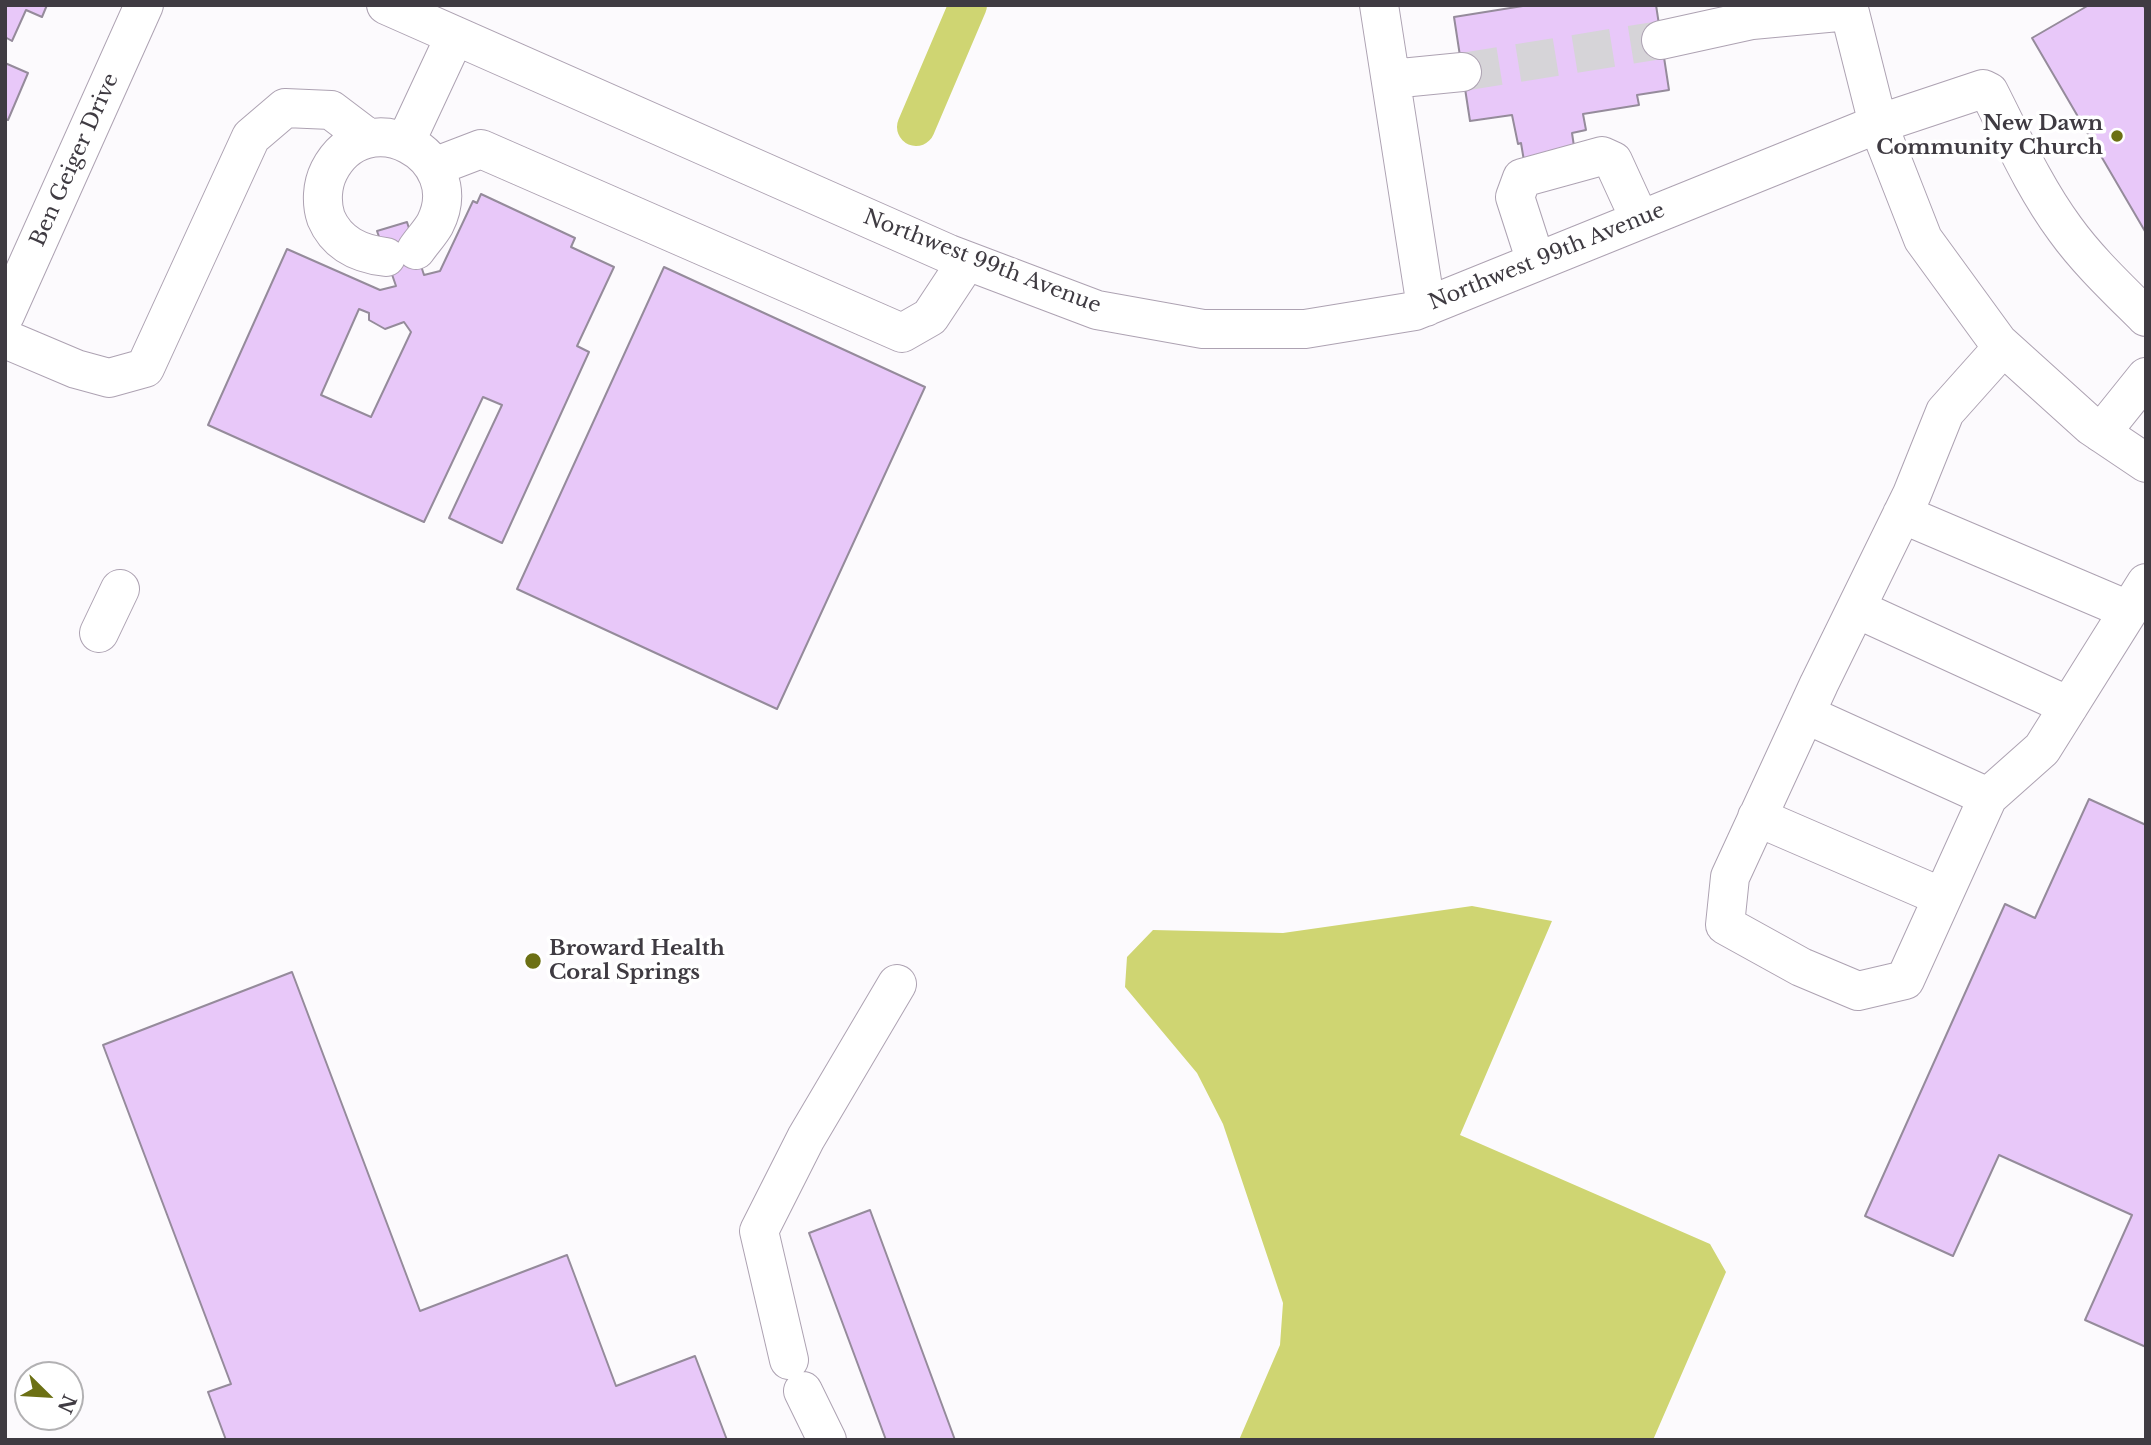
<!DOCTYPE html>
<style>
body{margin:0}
#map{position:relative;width:2151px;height:1445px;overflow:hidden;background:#fcfafd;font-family:"Libre Baskerville",serif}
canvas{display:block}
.frame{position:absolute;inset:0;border:7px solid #3f3b42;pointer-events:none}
.north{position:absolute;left:14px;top:1361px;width:70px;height:70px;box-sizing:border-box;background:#fff;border:2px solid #b2b1b3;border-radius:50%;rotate:114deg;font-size:19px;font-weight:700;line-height:28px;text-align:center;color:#3f3b42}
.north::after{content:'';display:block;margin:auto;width:24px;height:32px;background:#6c7014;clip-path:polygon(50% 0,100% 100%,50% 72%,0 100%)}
</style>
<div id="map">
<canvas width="2151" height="1445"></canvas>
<div class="frame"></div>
<div class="north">N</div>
</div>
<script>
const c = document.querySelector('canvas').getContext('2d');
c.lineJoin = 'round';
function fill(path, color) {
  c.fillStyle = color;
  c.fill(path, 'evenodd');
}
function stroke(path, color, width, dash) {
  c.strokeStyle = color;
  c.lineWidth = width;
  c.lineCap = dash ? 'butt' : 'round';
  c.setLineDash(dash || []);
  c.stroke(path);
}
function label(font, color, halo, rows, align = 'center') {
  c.font = font + ' "Libre Baskerville",serif';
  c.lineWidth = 7;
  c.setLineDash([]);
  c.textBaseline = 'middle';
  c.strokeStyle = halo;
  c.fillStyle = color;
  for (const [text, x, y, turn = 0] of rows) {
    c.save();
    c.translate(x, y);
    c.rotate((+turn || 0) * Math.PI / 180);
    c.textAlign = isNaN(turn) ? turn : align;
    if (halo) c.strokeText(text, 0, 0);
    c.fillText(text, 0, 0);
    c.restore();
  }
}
fill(new Path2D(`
 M1472,906L1552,921L1460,1135L1710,1244L1726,1272L1653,1440H1239L1280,1345L1283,1303L1223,1124L1197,1073L1125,987L1127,957L1153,930L1283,933Z`), '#cfd572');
stroke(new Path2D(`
 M916,127L968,5`), '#cfd572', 38);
const building = new Path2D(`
 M5,5H47L42,17L26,10L12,41L5,37Z
 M1529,5H1656L1669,90L1637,95L1639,105L1583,114L1586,130L1572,133L1575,153L1524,161L1521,143L1518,144L1512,115L1470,121L1454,17Z
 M2089,5H2143L2146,10V233L2032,38Z
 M5,63L28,73L8,120L5,119Z
 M481,194L575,238L571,247L614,267L577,346L589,352L502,543L449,518L502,405L483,397L424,522L208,425L287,249L380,290L396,286L377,231L407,222L424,275L440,271L473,201L477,203ZM359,309L369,313V320L385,329L404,322L411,332L371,417L321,395Z
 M664,267L925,387L777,709L517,589Z
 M2089,799L2146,825V1347L2085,1320L2132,1215L1999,1155L1953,1256L1865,1216L2005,904L2035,918Z
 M292,972L420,1311L567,1255L616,1386L695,1356L727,1440H226L208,1392L231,1384L103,1045Z
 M870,1210L955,1440H886L809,1233Z`);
fill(building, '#e8c8f9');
stroke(building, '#958b9b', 2);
stroke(new Path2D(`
 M1462,72L1661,40`), '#d6d4d8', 38, [38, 19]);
const minor = new Path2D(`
 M386,5L949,254L1097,310L1203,329H1305L1415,311L1878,124L1983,89L1989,92C2013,139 2034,187 2065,229C2088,261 2118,289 2146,317
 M1379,5L1426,307
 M1848,5L1878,124L1923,239L1998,342L2091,426L2146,463
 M1661,40L1752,20L1849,11
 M1391,79L1462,72
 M406,141L455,36
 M434,167L481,149L902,333L930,317L967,261
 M386,257C360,254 337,244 326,218C321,203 322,185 329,171C366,99 470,155 435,224C430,233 422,241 416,250
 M1536,262L1515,197L1522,178L1602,156L1613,161L1640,220
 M5,315L144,5
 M5,339L76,369L109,378L145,368L251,137L285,108L331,110L368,138
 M2003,347L1945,412L1912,494L1819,684L1730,877L1725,925L1801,967L1858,991L1905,980L1988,797L2042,749L2146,583
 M2101,433L2146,377
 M1902,514L2128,610
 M1857,609L2069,706
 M99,633L120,589
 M1805,714L1988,797
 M1757,817L1942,897
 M789,1360L759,1231L806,1138L897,984
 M803,1391L827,1440`);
stroke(minor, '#ada2b2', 40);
stroke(minor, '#fff', 38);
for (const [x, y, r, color] of [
 [2117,136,7,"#6c7014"],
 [533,961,9,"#6c7014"]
]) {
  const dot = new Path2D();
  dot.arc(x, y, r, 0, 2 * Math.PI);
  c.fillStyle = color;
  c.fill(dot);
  stroke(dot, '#fff', 2.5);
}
label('bold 21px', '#3f3b42', '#fff', [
 ["New Dawn",2103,124],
 ["Community Church",2103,148],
 ["Broward Health",549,949,"left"],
 ["Coral Springs",549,973,"left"]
], 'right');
label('21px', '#3f3b42', '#fff', [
 ["Ben Geiger Drive",75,160,-66],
 ["Northwest 99th Avenue",1547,257,-22],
 ["Northwest 99th Avenue",982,262,21]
]);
</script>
